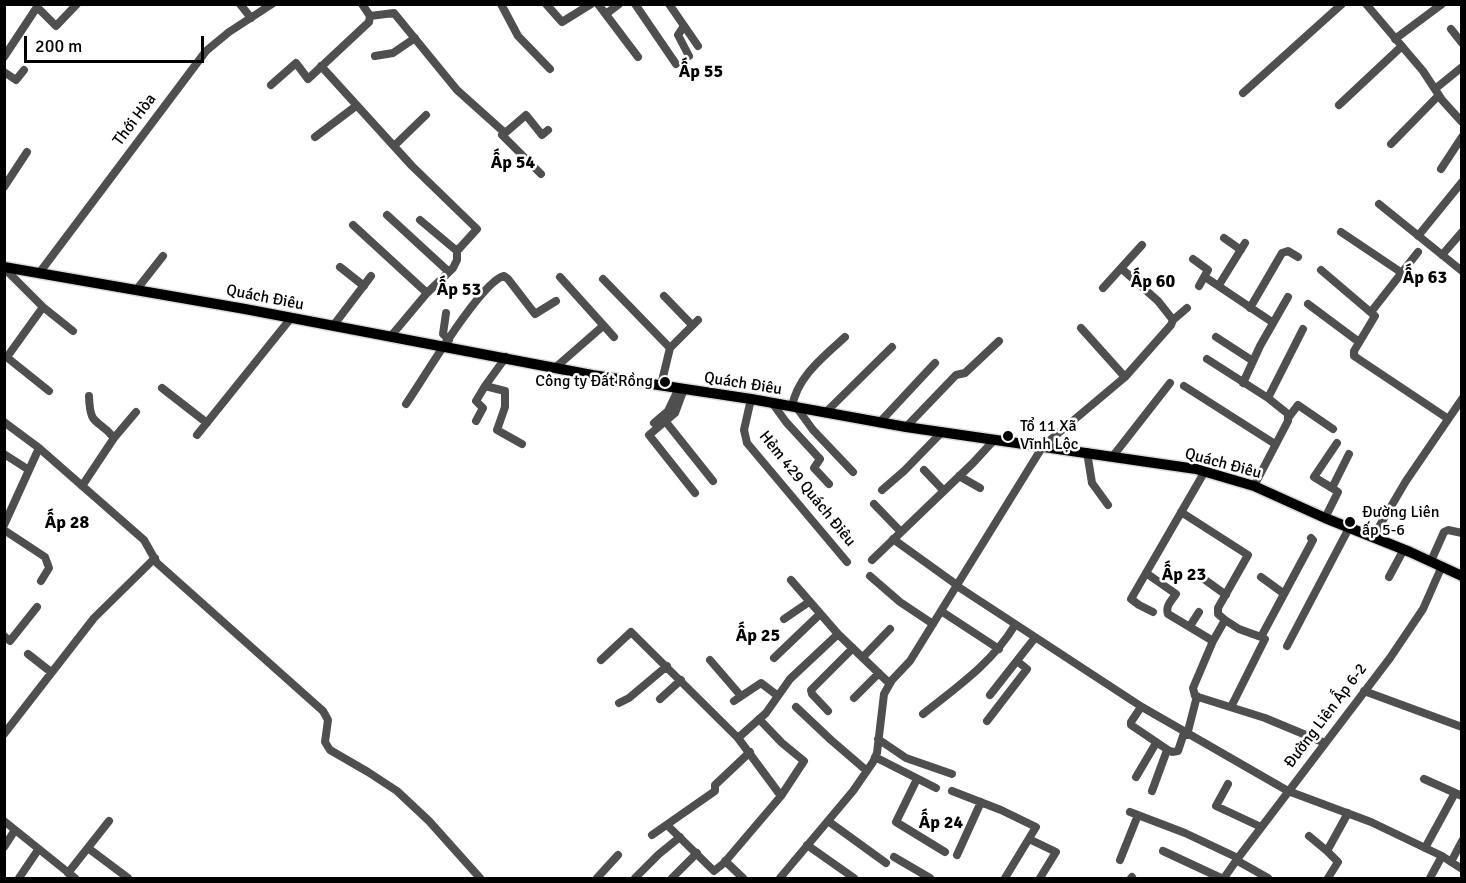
<!DOCTYPE html>
<meta charset="utf-8">
<style>
body{margin:0}
#map{position:relative;width:1466px;height:883px;overflow:hidden;background:#fff;font-family:Signika,sans-serif}
canvas{display:block}
.frame{position:absolute;inset:0;border:6px solid #000;pointer-events:none}
.scale{position:absolute;left:24px;top:36px;width:180px;height:27px;box-sizing:border-box;border:3px solid #000;border-top:0;padding-left:8px;font-size:18px;line-height:21px;white-space:nowrap;color:#000;-webkit-text-stroke:4px #fff;paint-order:stroke}
</style>
<div id="map">
<canvas width="1466" height="883"></canvas>
<div class="frame"></div>
<div class="scale">200 m</div>
</div>
<script>
const c = document.querySelector('canvas').getContext('2d');
c.lineJoin = 'round';
function stroke(path, color, width, dash) {
  c.strokeStyle = color;
  c.lineWidth = width;
  c.lineCap = dash ? 'butt' : 'round';
  c.setLineDash(dash || []);
  c.stroke(path);
}
function label(font, color, halo, rows, align = 'center') {
  c.font = font + ' Signika,sans-serif';
  c.lineWidth = 5;
  c.setLineDash([]);
  c.textBaseline = 'middle';
  c.strokeStyle = halo;
  c.fillStyle = color;
  for (const [text, x, y, turn = 0] of rows) {
    c.save();
    c.translate(x, y);
    c.rotate((+turn || 0) * Math.PI / 180);
    c.textAlign = isNaN(turn) ? turn : align;
    if (halo) c.strokeText(text, 0, 0);
    c.fillText(text, 0, 0);
    c.restore();
  }
}
const major = new Path2D(`
 M4,267L245,309L592,375L751,399L906,427L1196,469L1254,486L1325,518L1410,552L1462,576`);
stroke(major, '#dbdbdb', 13);
stroke(new Path2D(`
 M240,4L251,18
 M362,4L370,16
 M501,4L518,36L550,69
 M546,4L562,22L591,4
 M598,4L638,57
 M635,4L676,64
 M669,4L698,46
 M1366,4L1423,71L1442,100L1462,122
 M606,14L619,4
 M370,16L394,13L457,90L505,133L502,135L541,174
 M684,26L678,35L689,56
 M1451,29L1462,43
 M1395,39L1442,4
 M375,56L393,53L415,38
 M4,57L37,7L56,26L77,4
 M321,66L412,166L477,229L457,251
 M4,72L16,80L24,70
 M271,85L296,63L308,79L369,22L370,16
 M1435,89L1462,67
 M1243,93L1342,4
 M1339,105L1402,46
 M505,133L526,115L542,135L548,130
 M315,137L356,106
 M1391,144L1439,95
 M394,146L426,115
 M1441,169L1462,137
 M4,187L27,152
 M1379,204L1462,271
 M387,215L449,272
 M353,225L427,293
 M1341,232L1402,273
 M1418,236L1462,182
 M1224,238L1241,250
 M1442,255L1462,232
 M1193,259L1208,270L1199,286
 M340,267L364,286
 M4,268L43,307L73,331
 M1321,270L1375,316L1354,351V356L1447,418
 M40,272L206,51L229,32L272,4
 M560,277L614,337
 M1205,277L1272,322
 M603,279L670,348
 M1219,285L1245,243
 M1103,288L1142,245
 M137,289L163,256
 M664,296L692,325
 M1308,304L1359,342
 M1250,308L1282,253L1288,251L1298,257
 M1371,312L1418,252
 M446,313L443,334L449,340
 M1173,320L1187,308
 M333,326L371,276
 M1081,328L1125,377
 M391,336L427,293L453,268L457,260V251L420,220
 M1216,337L1253,361
 M4,355L49,391
 M7,357L43,307
 M506,357L485,386L505,391V407L497,430L522,444
 M1207,359L1268,398L1288,414V421L1254,486
 M556,367L603,326
 M1243,383L1260,346L1288,297
 M661,385L670,348L698,320
 M1184,386L1275,444
 M162,388L207,423
 M684,389L675,413L649,435L695,493
 M1268,398L1303,329
 M751,399L744,430L747,443L847,562
 M406,404C422,381 481,281 504,276L508,279L535,314L556,301
 M773,404L786,422L820,459L814,468L829,484
 M792,407C797,377 823,357 845,337
 M797,408L813,430L853,472
 M825,413L892,347
 M1288,418L1298,405L1333,429
 M476,421L483,408L476,401L485,386
 M4,422L39,448L144,540L157,563L323,711L328,720L325,742L330,750L368,772L397,791L429,821L480,878
 M666,422L713,481
 M654,423L668,411L679,388
 M879,423L935,363
 M906,427L956,375L965,373L999,341
 M197,435L291,318
 M114,438L136,412
 M1087,452L1092,483L1108,505
 M4,454L29,470
 M1113,456L1170,383
 M924,470L944,491
 M1205,471L1146,573L1176,594C1172,600 1165,606 1168,614L1213,641
 M959,476L980,488
 M82,486L114,438C98,417 90,429 89,396
 M1332,488L1314,477L1337,443
 M882,490L904,471L942,432
 M874,504L901,532
 M1181,512L1248,555L1218,608V614L1225,620L1213,641L1193,688L1195,696L1265,718L1325,743
 M1325,518L1338,492L1332,488L1349,454
 M4,525L39,448
 M4,530L45,557L49,568L41,581
 M1373,537L1406,481L1462,399
 M893,539L957,585
 M872,560L973,463L995,439
 M1431,561L1444,532L1448,530L1462,533
 M1146,573L1131,599L1139,605L1153,612
 M1197,574L1226,595
 M870,576L900,602L933,624
 M1261,577L1283,593
 M1389,577L1404,549
 M791,580L838,634L889,683
 M957,586L1142,707L1288,791L1371,822L1442,856L1462,869
 M941,611L999,649
 M784,619L809,602
 M1225,620L1239,629L1261,637L1313,540L1311,538
 M1190,626L1199,612
 M4,636L10,641L37,607
 M1287,646L1349,528
 M28,654L51,672
 M863,657L890,629
 M774,658L820,614
 M601,660L631,632L738,738L781,796
 M710,660L741,696
 M1364,691L1462,727
 M990,695L1034,639
 M854,698L879,673
 M660,699L681,680
 M734,701L761,683L778,696
 M619,703L629,698L667,666
 M796,707L831,740L867,771
 M1141,707L1131,722V725L1168,750
 M1231,707L1265,639
 M828,711L812,694L811,690L853,648
 M923,714C957,687 992,663 1015,625
 M987,721L1027,669L1017,661
 M4,734L94,618L155,558
 M1187,735L1197,696
 M738,738L766,713L790,679L838,634
 M878,739L906,758L952,774
 M875,757L936,788
 M1136,777L1156,743
 M917,779L896,822L945,852
 M1424,779L1462,796
 M1228,784L1216,806L1261,827
 M952,791L1001,810L1036,827L1005,878
 M1152,791L1166,753L1168,750L1172,752L1178,751L1184,733
 M1130,812L1185,833L1238,858
 M4,821L75,878
 M828,821L886,863
 M667,825L714,871L724,863L781,796L804,761L782,743L759,719
 M652,835L715,791V785L750,752
 M1309,836L1327,851
 M1029,839L1056,852L1040,878
 M807,845L854,878
 M4,847L15,830
 M88,848L128,878
 M1425,848L1455,793
 M1163,851L1221,878
 M957,855L981,802
 M894,857L930,878
 M1120,860L1138,815
 M1236,860L1268,878
 M725,861L743,878
 M1451,862L1462,841
 M68,873L109,821
 M19,878L38,850
 M597,878L618,855
 M635,878L659,854L680,837
 M672,878L697,853
 M780,878L853,791L873,762L877,753L884,694L892,680L910,661L1043,446L1125,377L1171,325L1173,320L1158,301L1122,269
 M1131,878L1132,877
 M1224,878L1238,858L1390,658L1423,609L1442,566
 M1328,878L1338,862L1327,851L1348,813
 M1430,878L1442,856`), '#4f4f4f', 8);
stroke(major, '#000', 10);
for (const [x, y, r, color] of [
 [665,382,6,"#000"],
 [1008,436,6,"#000"],
 [1350,522,6,"#000"]
]) {
  const dot = new Path2D();
  dot.arc(x, y, r, 0, 2 * Math.PI);
  c.fillStyle = color;
  c.fill(dot);
  stroke(dot, '#fff', 2);
}
label('16px', '#000', '#fff', [
 ["Thới Hòa",135,120,-53],
 ["Quách Điêu",265,298,11],
 ["Quách Điêu",743,384,9],
 ["Quách Điêu",1223,464,15],
 ["Hẻm 429 Quách Điêu",807,489,51],
 ["Đường Liên Ấp 6-2",1326,716,-53]
]);
label('16px', '#000', '#fff', [
 ["Công ty Đất Rồng",653,382,"right"],
 ["Tổ 11 Xã",1020,427],
 ["Vĩnh Lộc",1020,445],
 ["Đường Liên",1362,513],
 ["ấp 5-6",1362,531]
], 'left');
label('bold 18px', '#000', '#fff', [
 ["Ấp 55",701,72],
 ["Ấp 54",513,163],
 ["Ấp 63",1425,278],
 ["Ấp 60",1153,282],
 ["Ấp 53",459,290],
 ["Ấp 28",67,523],
 ["Ấp 23",1184,575],
 ["Ấp 25",758,636],
 ["Ấp 24",941,823]
]);
</script>
